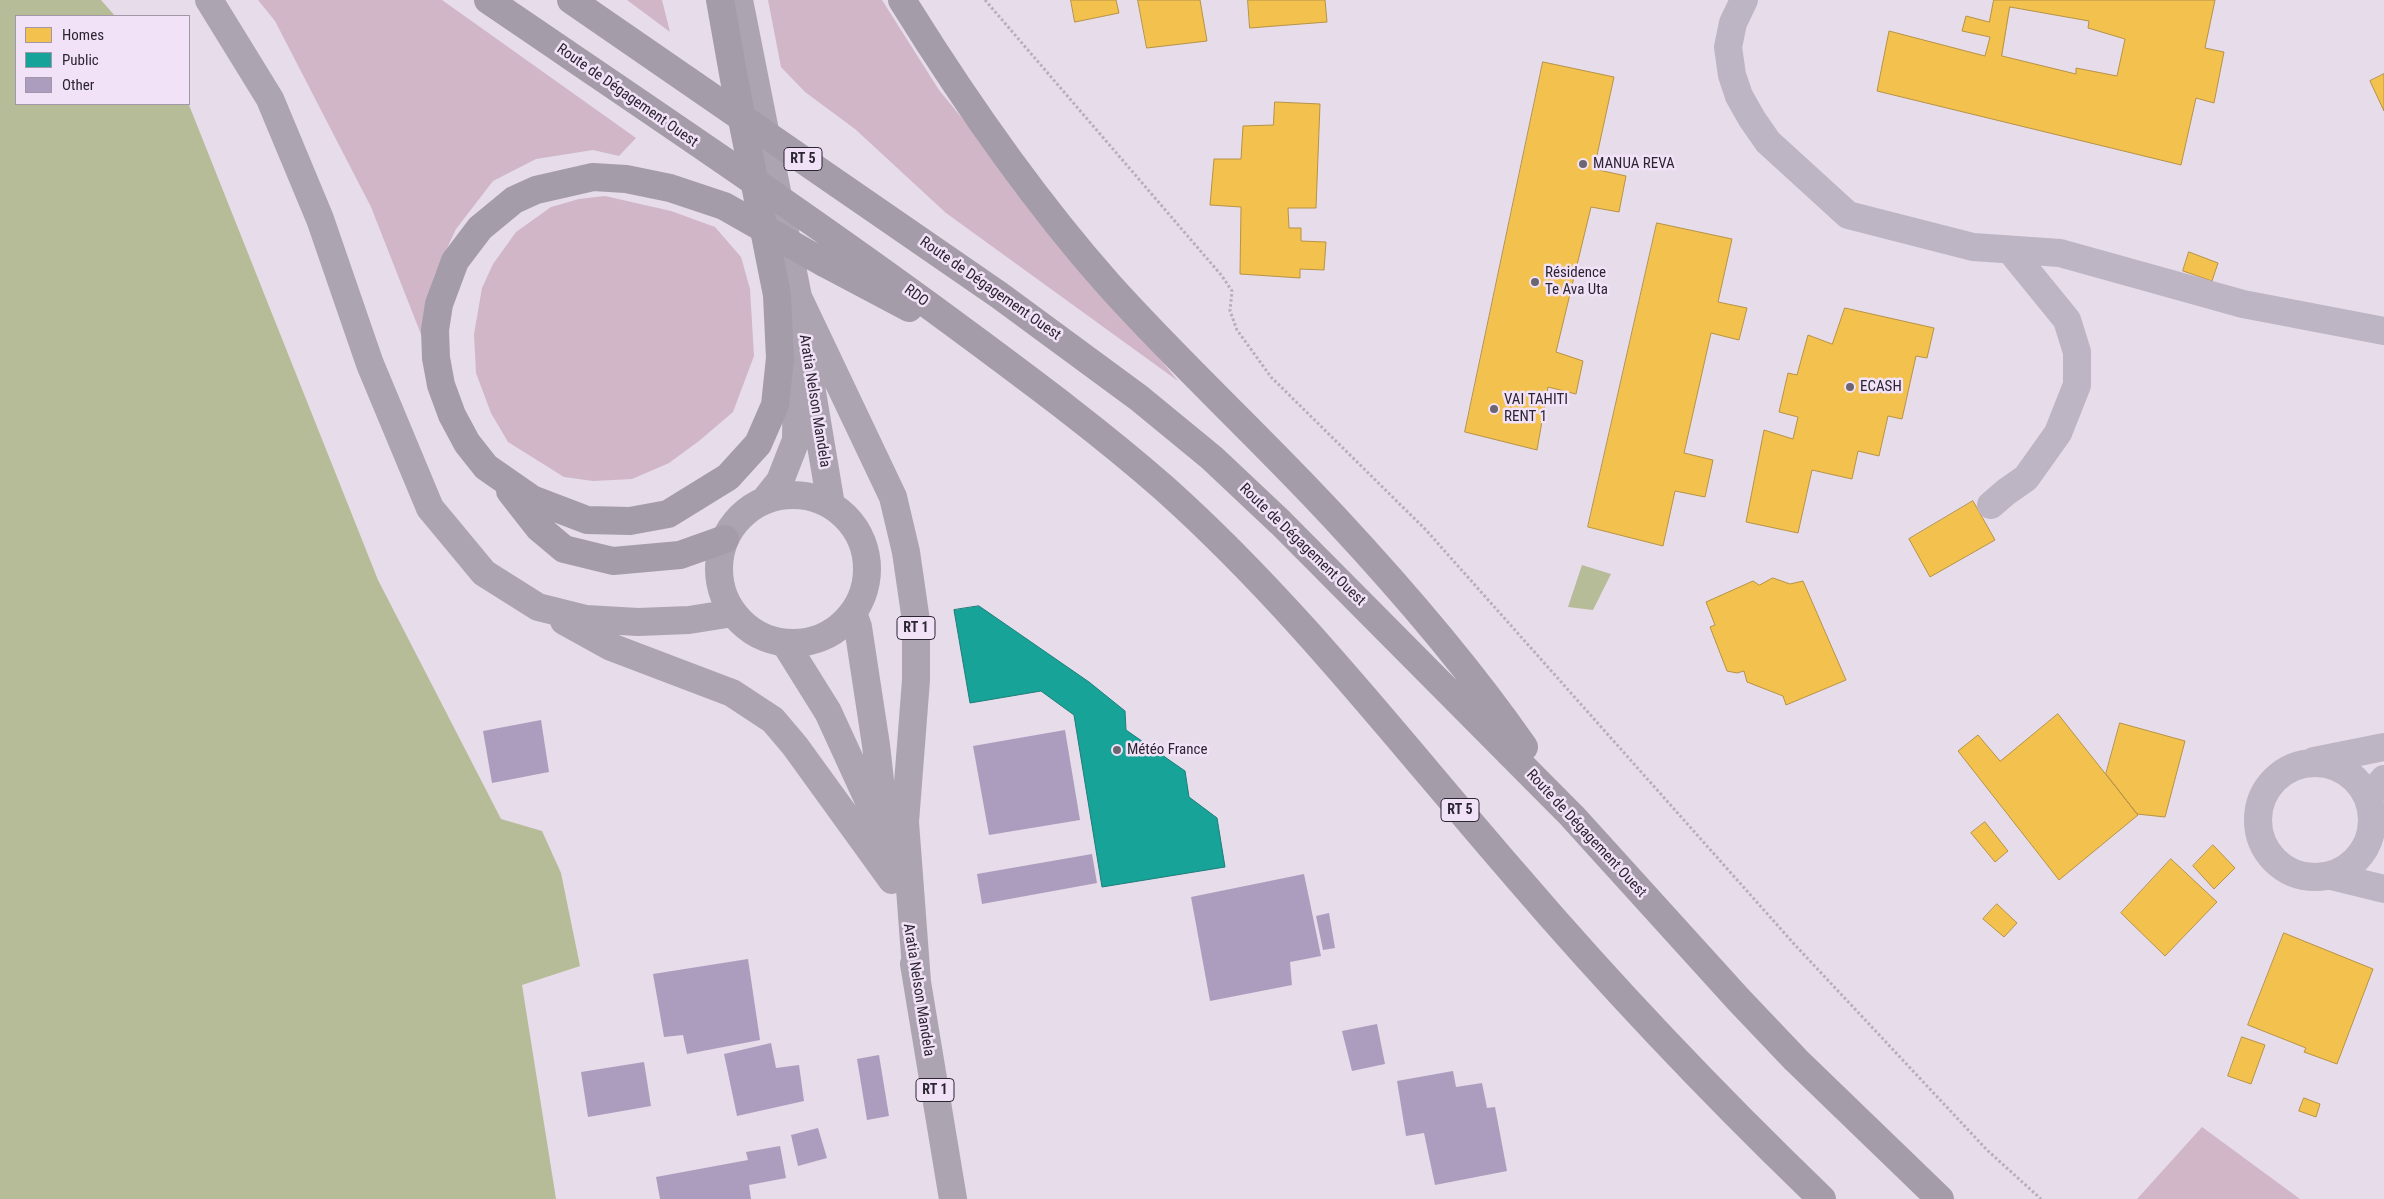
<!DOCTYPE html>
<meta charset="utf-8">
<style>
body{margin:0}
#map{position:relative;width:2384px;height:1199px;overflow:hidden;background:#e6dcea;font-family:"Roboto Condensed",sans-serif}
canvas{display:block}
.legend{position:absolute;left:15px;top:15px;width:175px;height:90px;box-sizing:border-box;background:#f2e2f8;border:1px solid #a296a9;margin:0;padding:6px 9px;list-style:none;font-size:15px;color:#2b2532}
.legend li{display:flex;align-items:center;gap:10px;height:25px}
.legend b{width:25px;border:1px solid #a296a9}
</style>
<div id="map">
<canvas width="2384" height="1199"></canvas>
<ul class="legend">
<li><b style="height:14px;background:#f2c14e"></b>Homes</li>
<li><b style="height:14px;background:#17a398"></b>Public</li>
<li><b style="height:14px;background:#ac9dbe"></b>Other</li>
</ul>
</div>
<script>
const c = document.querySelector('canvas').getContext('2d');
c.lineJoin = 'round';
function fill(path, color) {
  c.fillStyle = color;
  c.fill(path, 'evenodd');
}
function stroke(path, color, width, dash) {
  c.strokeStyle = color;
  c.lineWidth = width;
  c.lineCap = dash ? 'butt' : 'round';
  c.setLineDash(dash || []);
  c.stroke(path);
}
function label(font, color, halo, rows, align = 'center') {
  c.font = font + ' "Roboto Condensed",sans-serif';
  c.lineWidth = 5;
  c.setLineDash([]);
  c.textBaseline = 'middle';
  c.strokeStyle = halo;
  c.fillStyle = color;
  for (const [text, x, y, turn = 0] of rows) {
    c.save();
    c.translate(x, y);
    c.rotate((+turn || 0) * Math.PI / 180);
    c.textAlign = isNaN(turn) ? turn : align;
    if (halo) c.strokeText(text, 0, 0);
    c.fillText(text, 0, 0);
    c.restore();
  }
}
fill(new Path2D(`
 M258,0H442L636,138L619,156L593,150L536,159L493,181L456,229L435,274L425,306L424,342L371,207L275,21Z
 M627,0H662L670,32Z
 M768,0H882L939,90L1178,381L946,213L855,129L805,92L781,67Z
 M605,196L671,211L715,227L741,257L750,289L754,356L733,412L699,441L669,463L632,479L593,481L564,477L508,442L491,413L476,373L474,334L482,288L493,264L516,232L551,207L579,199Z
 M2202,1127L2300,1199H2137Z`), '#d1b6c7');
fill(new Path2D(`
 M0,0H101L115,16H16V104L189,105L378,580L501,819L542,831L561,873L580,966L522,985L556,1199H0Z
 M1582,565L1611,574L1593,610L1568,607Z`), '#b6bb98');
const homes = new Path2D(`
 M1071,0H1116L1119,13L1075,22Z
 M1138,0H1200L1207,41L1147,48Z
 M1248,0H1325L1327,22L1250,28Z
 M1994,0H2215L2205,48L2224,52L2214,103L2196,98L2181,165L1877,91L1889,31L1985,56L1990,37L1962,31L1966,16L1989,22ZM2010,7L2089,21L2088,28L2125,39L2117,76L2076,68V74L2002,56Z
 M1543,62L1614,77L1594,169L1626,176L1619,212L1591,207L1556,352L1583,361L1576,394L1548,387L1537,450L1465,432Z
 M2384,74V111L2370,81Z
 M1275,102L1320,104L1316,208H1288L1289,228H1301V241L1326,242L1324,270L1300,269V278L1240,274L1241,207L1210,205L1214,159H1241L1243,126L1273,125Z
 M1657,223L1732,239L1718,302L1747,308L1739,340L1711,333L1684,453L1713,460L1705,497L1675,491L1663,546L1588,527Z
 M2189,252L2218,263L2212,281L2183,271Z
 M1845,308L1934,328L1927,358L1916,356L1902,419L1888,416L1879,456L1858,451L1852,479L1812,470L1798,533L1746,522L1764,430L1793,439L1798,417L1779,412L1788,373L1797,375L1808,335L1832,344Z
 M1973,501L1995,540L1930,577L1909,539Z
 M1773,578L1790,584L1803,581L1846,680L1786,705L1783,696L1747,682L1744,671L1737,673L1727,671L1710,627L1715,625L1706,602L1753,581L1759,585Z
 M2058,714L2138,815L2059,880L1958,751L1978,735L2000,761Z
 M2120,723L2185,741L2165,817L2137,814L2106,774Z
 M1985,822L2008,851L1995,862L1971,833Z
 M2213,845L2235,868L2214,889L2193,866Z
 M2171,859L2217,902L2165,956L2121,913Z
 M1997,904L2017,923L2004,937L1983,919Z
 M2284,933L2373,969L2337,1064L2304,1052L2306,1048L2248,1025Z
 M2242,1037L2265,1045L2251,1084L2228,1076Z
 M2304,1098L2320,1104L2316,1117L2299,1111Z`);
fill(homes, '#f2c14e');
stroke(homes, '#b69246', 1);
const public = new Path2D(`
 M979,606L1089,682L1125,711L1126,730L1185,771L1189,797L1217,818L1225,867L1102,887L1074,715L1041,691L970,703L954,610Z`);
fill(public, '#17a398');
stroke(public, '#1d7d79', 1);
fill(new Path2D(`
 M541,720L549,772L492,783L483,731Z
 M1065,730L1080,820L989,835L973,746Z
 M1092,854L1097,883L982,904L977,874Z
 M1304,874L1321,956L1290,962L1292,985L1210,1001L1191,897Z
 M1329,913L1335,948L1323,950L1316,916Z
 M748,959L760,1040L687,1054L683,1035L664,1037L653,974Z
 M1377,1024L1385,1064L1352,1071L1342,1031Z
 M771,1043L776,1068L799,1065L804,1101L737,1116L724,1054Z
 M879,1055L889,1116L867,1120L857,1059Z
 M644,1062L651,1106L588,1117L581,1072Z
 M1453,1071L1456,1087L1482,1083L1487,1108L1495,1107L1507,1171L1435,1185L1424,1133L1406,1136L1397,1081Z
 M818,1128L827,1158L798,1166L791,1135Z
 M780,1146L786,1178L749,1185L751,1199H660L656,1177L748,1160L746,1152Z`), '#ac9dbe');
stroke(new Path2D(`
 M985,0L1222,276L1232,291L1230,311L1237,330L1271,377L1426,530L1795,945L1987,1150L2041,1199`), '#b6aebc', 3, [2.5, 2.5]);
stroke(new Path2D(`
 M1744,0L1733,23L1728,47L1732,75L1739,96L1752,119L1768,142L1848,215L1973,247L2060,253L2243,304L2384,331
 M1991,505L2006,492L2026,478L2058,433L2077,385V352L2067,320L2010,250
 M2314,761L2384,747
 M2258 820a57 57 0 1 1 114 0a57 57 0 1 1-114 0Z
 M2368,798L2384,779
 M2331,876L2384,889`), '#bdb5c3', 28);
stroke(new Path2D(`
 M209,0L270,99L320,219L370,364L430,508L484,573L538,607L586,619L638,622L689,620L733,613
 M739,0L798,297L796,440L780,481L765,500
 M798,297L893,497L906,552L916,621V680L905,822L917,982
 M810,380L831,505
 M719 569a74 74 0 1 1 148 0a74 74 0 1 1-148 0Z
 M853,613L858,627L876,745L887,842L897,878
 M564,621L611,647L732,693L773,720L795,746L892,880
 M785,643L828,712L877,819
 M914,964L953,1199`), '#aca5b1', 28);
stroke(new Path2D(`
 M488,0C645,107 804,213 957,326C1027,378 1098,430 1164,488C1295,605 1402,745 1517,877C1613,989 1716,1097 1822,1199
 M571,0L999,295L1139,398L1212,458L1281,523L1572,816L1738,999L1796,1060L1940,1199
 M720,0L734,79L777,295L780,358L775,405L758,444L728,477L668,514L630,521L587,520L532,499L486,467L467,443L452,415L441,385L436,358L435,330L439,304L455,261L480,228L514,200L536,190L593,177L626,179L670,188L724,206L826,264L909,308
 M902,0C964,100 1031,197 1109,285C1181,365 1261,438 1334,517C1402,590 1467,665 1524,747
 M510,491L539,528L564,549L613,561L680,555L725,539`), '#a49ca9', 28);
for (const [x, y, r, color] of [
 [1583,164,5,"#6c6572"],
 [1535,282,5,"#6c6572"],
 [1850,387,5,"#6c6572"],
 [1494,409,5,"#6c6572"],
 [1117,750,5,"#6c6572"]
]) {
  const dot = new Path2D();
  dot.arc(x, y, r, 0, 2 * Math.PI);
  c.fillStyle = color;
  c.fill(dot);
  stroke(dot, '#f2e2f8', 2);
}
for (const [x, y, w] of [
 [803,159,38],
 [916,628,38],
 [1460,810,38],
 [935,1090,38]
]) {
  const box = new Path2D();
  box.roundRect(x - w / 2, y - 11.5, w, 23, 4);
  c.fillStyle = '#f2e2f8';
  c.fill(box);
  stroke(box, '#2b2532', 1);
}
label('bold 14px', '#2b2532', null, [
 ["RT 5",803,159],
 ["RT 1",916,628],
 ["RT 5",1460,810],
 ["RT 1",935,1090]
]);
label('15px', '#2b2532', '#f2e2f8', [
 ["Route de Dégagement Ouest",627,96,35],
 ["Route de Dégagement Ouest",990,289,35],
 ["RDO",916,296,36],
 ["Aratia Nelson Mandela",814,401,81],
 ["Route de Dégagement Ouest",1302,545,44],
 ["Route de Dégagement Ouest",1586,834,47],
 ["Aratia Nelson Mandela",918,990,81]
]);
label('15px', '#2b2532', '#f2e2f8', [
 ["MANUA REVA",1593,164],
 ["Résidence",1545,273],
 ["Te Ava Uta",1545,290],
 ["ECASH",1860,387],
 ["VAI TAHITI",1504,400],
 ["RENT 1",1504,417],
 ["Météo France",1127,750]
], 'left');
</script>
